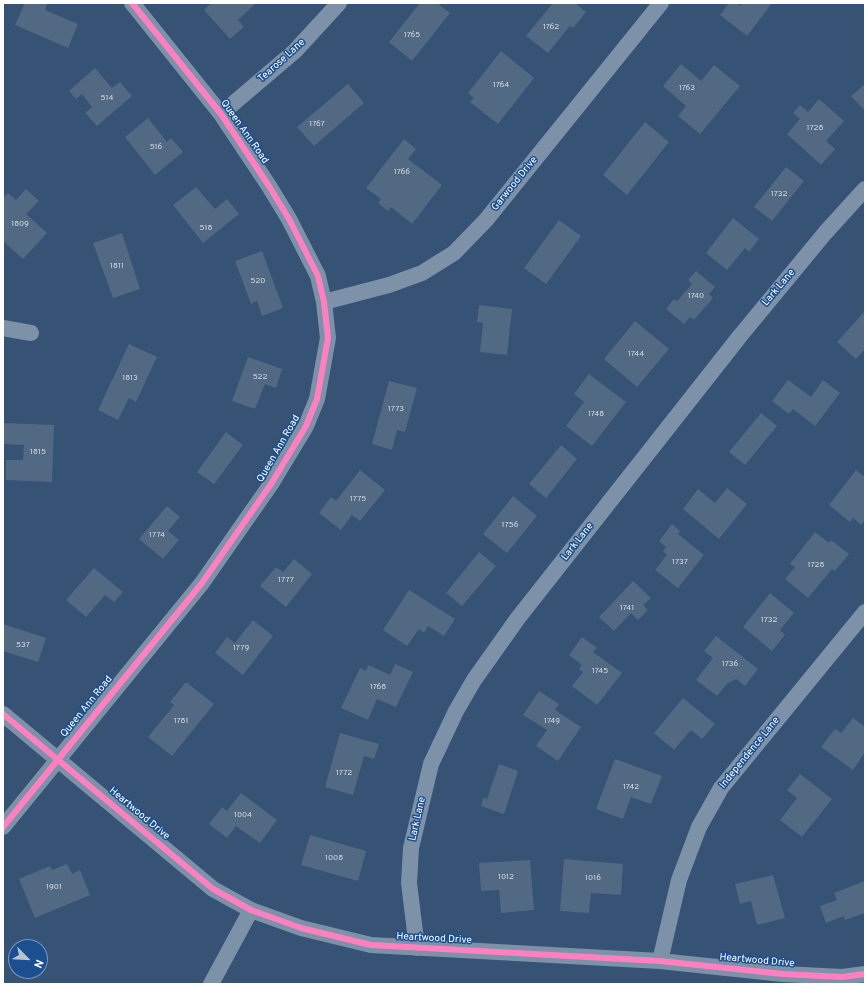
<!DOCTYPE html>
<style>
body{margin:0}
#map{position:relative;width:868px;height:987px;overflow:hidden;background:#365274;font-family:Overpass,sans-serif}
canvas{display:block}
.frame{position:absolute;inset:0;border:4px solid #fff;pointer-events:none}
.north{position:absolute;left:8px;top:939px;width:40px;height:40px;box-sizing:border-box;background:#1b4f8f;border:1px solid #7695bc;border-radius:50%;rotate:114deg;font-size:11px;font-weight:700;line-height:16px;text-align:center;color:#fff}
.north::after{content:'';display:block;margin:auto;width:14px;height:18px;background:#b9c2ce;clip-path:polygon(50% 0,100% 100%,50% 72%,0 100%)}
</style>
<div id="map">
<canvas width="868" height="987"></canvas>
<div class="frame"></div>
<div class="north">N</div>
</div>
<script>
const c = document.querySelector('canvas').getContext('2d');
c.lineJoin = 'round';
function fill(path, color) {
  c.fillStyle = color;
  c.fill(path, 'evenodd');
}
function stroke(path, color, width, dash) {
  c.strokeStyle = color;
  c.lineWidth = width;
  c.lineCap = dash ? 'butt' : 'round';
  c.setLineDash(dash || []);
  c.stroke(path);
}
function label(font, color, halo, rows, align = 'center') {
  c.font = font + ' Overpass,sans-serif';
  c.lineWidth = 3;
  c.setLineDash([]);
  c.textBaseline = 'middle';
  c.strokeStyle = halo;
  c.fillStyle = color;
  for (const [text, x, y, turn = 0] of rows) {
    c.save();
    c.translate(x, y);
    c.rotate((+turn || 0) * Math.PI / 180);
    c.textAlign = isNaN(turn) ? turn : align;
    if (halo) c.strokeText(text, 0, 0);
    c.fillText(text, 0, 0);
    c.restore();
  }
}
fill(new Path2D(`
 M25,3H45L47,4L45,10L78,24L68,48L15,25Z
 M211,3H256L238,20L244,27L230,39L204,10Z
 M420,3H437L450,13L412,61L389,42Z
 M553,3H575L586,12L573,28L570,26L548,53L526,36Z
 M729,3H737L740,6L742,3H772L747,36L720,15Z
 M501,51L534,78L498,124L470,102L474,98L468,93Z
 M681,64L701,81L714,65L740,86L700,134L678,116L686,106L663,86Z
 M95,68L112,88L120,82L132,96L97,126L85,113L92,107L82,94L76,99L69,91Z
 M348,84L364,103L314,146L297,127Z
 M865,84V111L851,96Z
 M819,99L844,121L826,141L835,149L821,165L787,134L800,119L793,113L800,105L808,112Z
 M148,118L167,142L171,138L183,152L155,175L125,137Z
 M645,122L669,142L627,195L603,175Z
 M404,139L416,149L408,159L442,185L412,224L391,207L388,211L378,203L381,199L366,188Z
 M786,167L804,181L772,221L754,207Z
 M196,187L215,209L227,199L239,214L203,243L173,205Z
 M26,189L39,201L26,214L47,233L23,259L3,241V198L8,193L16,200Z
 M733,218L759,239L749,252L745,248L727,270L706,253Z
 M559,220L581,236L546,284L524,268Z
 M122,233L140,289L113,298L93,243Z
 M262,251L283,308L262,316L257,301L251,304L235,261Z
 M696,271L715,287L709,294L713,298L694,320L690,317L684,324L666,309L674,299L677,301L692,284L688,280Z
 M479,305L512,309L507,355L480,352L483,323L477,322Z
 M865,311V349L856,359L837,342Z
 M635,321L669,349L637,387L604,359Z
 M129,344L157,357L136,402L129,398L118,420L98,410Z
 M248,357L282,369L276,388L265,384L255,409L232,401Z
 M589,374L626,402L592,446L566,426L584,402L574,394Z
 M788,380L811,397L823,380L840,393L815,426L793,409L789,414L772,401Z
 M389,381L417,388L405,432L397,430L392,450L372,444Z
 M761,413L777,426L745,465L729,452Z
 M3,423L54,425L52,482L6,480V460H23L24,445L3,444Z
 M226,432L243,445L214,484L197,472Z
 M561,445L577,459L546,498L529,484Z
 M360,470L385,490L360,521L352,515L341,530L319,513L331,497L336,501Z
 M856,470L865,477V520L861,525L853,518L850,522L829,505Z
 M727,488L747,504L719,539L683,509L698,489L715,503Z
 M513,496L537,516L507,553L483,534Z
 M167,506L180,517L168,531L179,540L163,559L139,539Z
 M672,524L680,531L678,534L704,555L678,588L655,570L667,555L663,551L666,547L659,541Z
 M815,532L829,543L831,540L849,554L835,571L832,569L808,598L785,579L795,567L790,564Z
 M479,552L496,566L462,606L446,593Z
 M294,559L312,574L286,607L260,586L276,567L283,572Z
 M94,568L123,592L114,602L105,595L86,617L66,600Z
 M633,581L651,598L643,605L648,610L638,620L631,613L614,631L599,617Z
 M409,590L455,619L444,636L428,626L424,633L419,629L407,646L383,630Z
 M770,593L794,613L780,630L785,635L772,651L743,627Z
 M253,620L273,636L243,675L215,653L227,637L235,643Z
 M3,624L46,638L38,662L3,651Z
 M716,636L758,669L745,686L736,679L727,684L717,696L696,680L713,658L704,651Z
 M582,637L597,648L593,652L622,673L597,705L572,686L583,672L579,669L582,665L569,655Z
 M395,664L413,672L396,707L377,699L368,720L341,708L360,668L366,671L368,665L390,675Z
 M186,682L214,704L172,756L148,737L174,705L170,702Z
 M539,691L559,704L555,710L581,727L558,761L536,746L547,730L523,715Z
 M683,698L715,724L702,739L691,730L674,750L654,733Z
 M853,718L865,727V752L853,770L821,747L835,729L841,733Z
 M340,733L379,744L374,759L364,756L353,795L325,787Z
 M615,759L662,776L651,804L631,797L623,819L596,809Z
 M499,764L518,771L504,814L481,806L483,798L487,799Z
 M800,774L832,799L802,837L780,820L797,798L787,790Z
 M241,793L277,820L260,843L236,826L227,838L209,824L222,807L227,811Z
 M310,835L366,851L358,881L301,865Z
 M564,859L623,864L621,895L591,893L589,913L560,911Z
 M530,860L534,910L501,913L499,890L481,891L479,863Z
 M67,864L72,874L80,870L90,895L35,918L19,879L50,866L52,870Z
 M773,875L785,918L757,925L751,901L740,904L735,884Z
 M865,881V913L845,920L844,916L826,923L820,906L837,900L834,893Z`), '#526984');
stroke(new Path2D(`
 M221,114L295,51L339,3
 M324,302L389,285L422,273L454,253L486,220L661,3
 M3,328L31,333
 M3,714L213,889L251,910L301,928L371,945L660,961L783,974L842,977L865,974
 M3,827L202,583L271,484L306,426L317,399L328,338L324,302L318,276L289,219L269,186L221,114L132,3
 M417,948L409,883L411,848L431,764L456,711L474,680L518,618L740,336L825,233L865,189
 M660,961L679,880L699,827L721,788L865,612
 M211,984L251,910`), '#7d92a8', 16);
stroke(new Path2D(`
 M3,714L213,889L251,910L301,928L371,945L660,961L783,974L842,977L865,974
 M3,827L202,583L271,484L306,426L317,399L328,338L324,302L318,276L289,219L269,186L221,114L132,3`), '#ff80c0', 6);
label('8px', '#d4dae0', null, [
 ["1762",551,27],
 ["1765",412,35],
 ["1764",501,85],
 ["1763",687,88],
 ["514",107,98],
 ["1767",317,124],
 ["1728",815,128],
 ["516",156,147],
 ["1766",402,172],
 ["1732",779,194],
 ["1809",20,224],
 ["518",206,228],
 ["1811",117,266],
 ["520",258,281],
 ["1740",696,296],
 ["1744",636,354],
 ["522",260,377],
 ["1813",130,378],
 ["1773",396,409],
 ["1748",596,414],
 ["1815",38,452],
 ["1775",358,499],
 ["1756",510,525],
 ["1774",157,535],
 ["1737",680,562],
 ["1728",816,565],
 ["1777",286,580],
 ["1741",627,608],
 ["1732",769,620],
 ["537",23,645],
 ["1779",241,648],
 ["1736",730,664],
 ["1745",600,671],
 ["1768",378,687],
 ["1781",181,721],
 ["1749",552,721],
 ["1772",344,773],
 ["1742",631,787],
 ["1004",243,815],
 ["1008",334,858],
 ["1012",506,877],
 ["1016",593,878],
 ["1901",54,887]
]);
label('10px', '#fff', '#1b4f8f', [
 ["Tearose Lane",282,61,-42],
 ["Queen Ann Road",244,132,55],
 ["Garwood Drive",515,184,-51],
 ["Lark Lane",779,288,-50],
 ["Queen Ann Road",279,449,-60],
 ["Lark Lane",578,542,-52],
 ["Queen Ann Road",87,707,-51],
 ["Independence Lane",750,753,-51],
 ["Heartwood Drive",139,814,40],
 ["Lark Lane",418,819,-77],
 ["Heartwood Drive",434,939,3],
 ["Heartwood Drive",757,961,5]
]);
</script>
